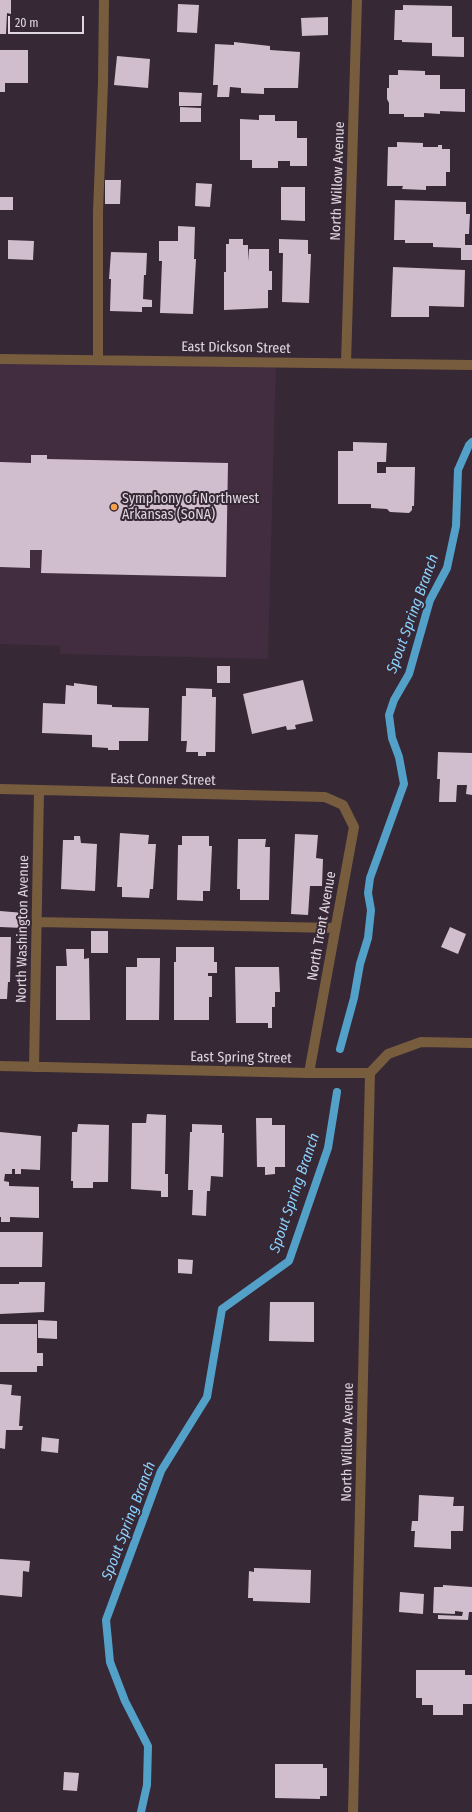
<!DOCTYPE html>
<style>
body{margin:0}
#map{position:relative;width:472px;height:1812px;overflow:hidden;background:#362835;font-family:"Fira Sans Condensed",sans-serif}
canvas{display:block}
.scale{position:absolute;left:8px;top:16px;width:76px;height:18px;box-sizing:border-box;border:2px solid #e0d6df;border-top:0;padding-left:5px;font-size:12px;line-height:14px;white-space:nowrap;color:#e0d6df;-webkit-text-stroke:3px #362835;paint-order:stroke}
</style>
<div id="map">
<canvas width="472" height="1812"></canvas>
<div class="scale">20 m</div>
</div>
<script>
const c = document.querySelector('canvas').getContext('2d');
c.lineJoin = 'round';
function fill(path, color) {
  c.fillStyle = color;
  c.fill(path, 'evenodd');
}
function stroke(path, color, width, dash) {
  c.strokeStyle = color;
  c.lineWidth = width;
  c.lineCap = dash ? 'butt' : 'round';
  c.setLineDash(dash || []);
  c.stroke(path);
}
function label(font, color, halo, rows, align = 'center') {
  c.font = font + ' "Fira Sans Condensed",sans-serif';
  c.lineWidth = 4;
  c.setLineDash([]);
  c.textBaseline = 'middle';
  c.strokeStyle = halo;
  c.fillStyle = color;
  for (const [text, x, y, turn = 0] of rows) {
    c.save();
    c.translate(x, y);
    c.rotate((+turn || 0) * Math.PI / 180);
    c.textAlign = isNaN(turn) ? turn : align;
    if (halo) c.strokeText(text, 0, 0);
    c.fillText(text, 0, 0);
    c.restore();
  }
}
fill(new Path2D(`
 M0,359L276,362L268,659L60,654V646L0,644Z`), '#412d3f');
stroke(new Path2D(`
 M340,1049L354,998L360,964L368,938L371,910L368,893L370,878L404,784L399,757L392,738L389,715L394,700L409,674L430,600L447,568L456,526L458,470L469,445L472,442
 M141,1812L147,1785L148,1746L125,1701L110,1662L106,1620L161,1471L207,1397L222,1309L289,1261L328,1148L337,1092`), '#53a0c9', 8);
fill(new Path2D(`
 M0,0H11V14L7,13L6,34H0Z
 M178,4L199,5L197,33L177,32Z
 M403,5L452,6V37H464V57L432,56V43L402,42V40H394L395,10H403Z
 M328,17V35L302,36L301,18Z
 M234,42L270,46V50L300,52L298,88H264V94L241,93V88L230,87L229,97H217L218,85H213L215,44L234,45Z
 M0,50H28V83H5V92H0Z
 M117,56L150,59L148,88L114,85Z
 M398,70L425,71V75H440V89H465V112L440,111V114L424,113V117H404V114H389V103L387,99V88H389V75H398Z
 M179,92L202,93L201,106H179Z
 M180,107L201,108V122H180Z
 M259,115H275V121H297V138H307V166H290V161H278V168H252V160H240V119L259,120Z
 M397,142L423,143V147H438V145H442V149H450V172H446V186H426V190L402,189L403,186H387L388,147H397Z
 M105,180H121L120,204H105Z
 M196,183L212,184L210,207L195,206Z
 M281,187H305V221L281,220Z
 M0,197H13V210H0Z
 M395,200L466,202V214H470L469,234H465V245H472V260H461V248L433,247V243H405V240H394Z
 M178,226L195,227L194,259H196L193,314L160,313L162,261H159V241H178Z
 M229,239H243V245H248V261L249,249H269V271H272V290H268V308L224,310V272H226V244H229Z
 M279,239L308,240V254H311L309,303L282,302L283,253H279Z
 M8,240L34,241L33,260L8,259Z
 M111,252L147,253L146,275H144L143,299L152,300V307H142V312L110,311L111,279H109Z
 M393,267L465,270L464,307L429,306V317H391Z
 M353,442L387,443L386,462H377V473H386V467H415L414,506H412V510L409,513L390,512L387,509L371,508V504H338V451H353Z
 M31,455H47V459L228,463L226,577L41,573L42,550H30V568L0,567V462L31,463Z
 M217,666H230V683H217Z
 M303,680L313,721L295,725L296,729L287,730L286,726L252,734L243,694Z
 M74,683L97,686V704L112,705V707L149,708L148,741H119V750H108V748L92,747V735L42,733L43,703L65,704L66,685L74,686Z
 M186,688L212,689V697H216L215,752H206V756H198V752H186L187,741H181L182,696H186Z
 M438,752L472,753V795L466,794L467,785H457L456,802H439L440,779H437Z
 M120,833L149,835L148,844H156L153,889H150L149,898L122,897V887H117Z
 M295,834L318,835L316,858L323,859L322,886H310L308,915L291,914Z
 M74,836H80L81,843L97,844L95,891L61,889L63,840H74Z
 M182,836H209V846H212L210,891H203V901L177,900L178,845H182Z
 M238,839H266L265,847H270L269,900H240V889H237Z
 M0,911L24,913L23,928L0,927Z
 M450,927L466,934L458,954L441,947Z
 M91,931H108V953H91Z
 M0,937H11L10,982H8L7,999H0Z
 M176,947H214V962H217V973H208V976H212V997H209V1020H174V962H176Z
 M66,949H84V959L89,958L90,1020H56V966H67Z
 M137,958H160L159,1020H126V967H137Z
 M235,967H279L280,992H275V1007H272V1028H268V1023H236Z
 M147,1114L166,1115L165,1174H168V1197H161V1191L131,1189L132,1123H146Z
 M256,1118H272V1125H285V1167H275V1174L265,1175V1167H257Z
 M78,1124L109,1125L108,1182H93V1188H73V1181H71L72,1132H77Z
 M192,1124L222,1125V1133H224L223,1177L211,1176L210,1191H207L206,1216L192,1215L193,1190H188L190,1132H192Z
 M0,1132L41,1136L40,1170L21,1169V1174H15V1169H12V1174H5L4,1181L9,1182V1186L39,1187V1218L10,1217V1222H1V1217H0Z
 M0,1232H43L42,1267H0Z
 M178,1259L193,1260L192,1274L178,1273Z
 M19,1282H45L44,1312L0,1314V1284H19Z
 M270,1302H314V1342L269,1341Z
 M38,1320L57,1321V1339L38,1338Z
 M0,1324H37V1353H43V1366H37V1372H0Z
 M0,1384L12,1385L11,1395L21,1396L19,1426H23L22,1430H6L5,1449L0,1448Z
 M42,1437L59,1439L58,1453L41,1451Z
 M419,1495L454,1497L453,1506H464L463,1531H451V1549L414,1547L415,1531H411L412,1521H418Z
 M0,1559L30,1561L29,1572L23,1571L22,1597L0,1595Z
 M254,1568L311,1570L310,1603L253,1601V1598H248L249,1571L254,1572Z
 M443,1585L472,1587V1612H469L468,1620L438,1619V1615L462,1616L463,1612L455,1611V1614L433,1613L434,1587H443Z
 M400,1592L424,1594L423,1614L399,1612Z
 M416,1670H465V1675H472V1704H463V1715H433V1705H422V1698H416Z
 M275,1764H323V1768H327V1796H320V1799L275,1798Z
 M64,1772L79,1773L77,1791L63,1790Z`), '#d0bdcd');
stroke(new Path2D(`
 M0,359L472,365
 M98,360V212L103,83L104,0
 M346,363L357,0
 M0,789L325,797L343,805L354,827L309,1073
 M37,922L335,928
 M0,1066L309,1073H370L388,1054L421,1042L472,1043
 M34,1067L39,791
 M353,1812L370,1073`), '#775c3e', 10);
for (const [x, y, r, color] of [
 [114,507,4,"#f7a14a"]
]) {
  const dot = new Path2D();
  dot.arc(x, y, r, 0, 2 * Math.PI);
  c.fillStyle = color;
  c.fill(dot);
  stroke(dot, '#362835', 1.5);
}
label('14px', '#e0d6df', '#362835', [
 ["North Willow Avenue",338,181,-88],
 ["East Dickson Street",236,348,1],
 ["East Conner Street",163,780,1],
 ["North Trent Avenue",322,926,-80],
 ["North Washington Avenue",23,929,-89],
 ["East Spring Street",241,1058,1],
 ["North Willow Avenue",348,1442,-89]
]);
label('14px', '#e0d6df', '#362835', [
 ["Symphony of Northwest",122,499],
 ["Arkansas (SoNA)",122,515]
], 'left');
label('italic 15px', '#8cd1fc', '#362835', [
 ["Spout Spring Branch",413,614,-70],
 ["Spout Spring Branch",295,1193,-71],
 ["Spout Spring Branch",129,1521,-69]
]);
</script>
